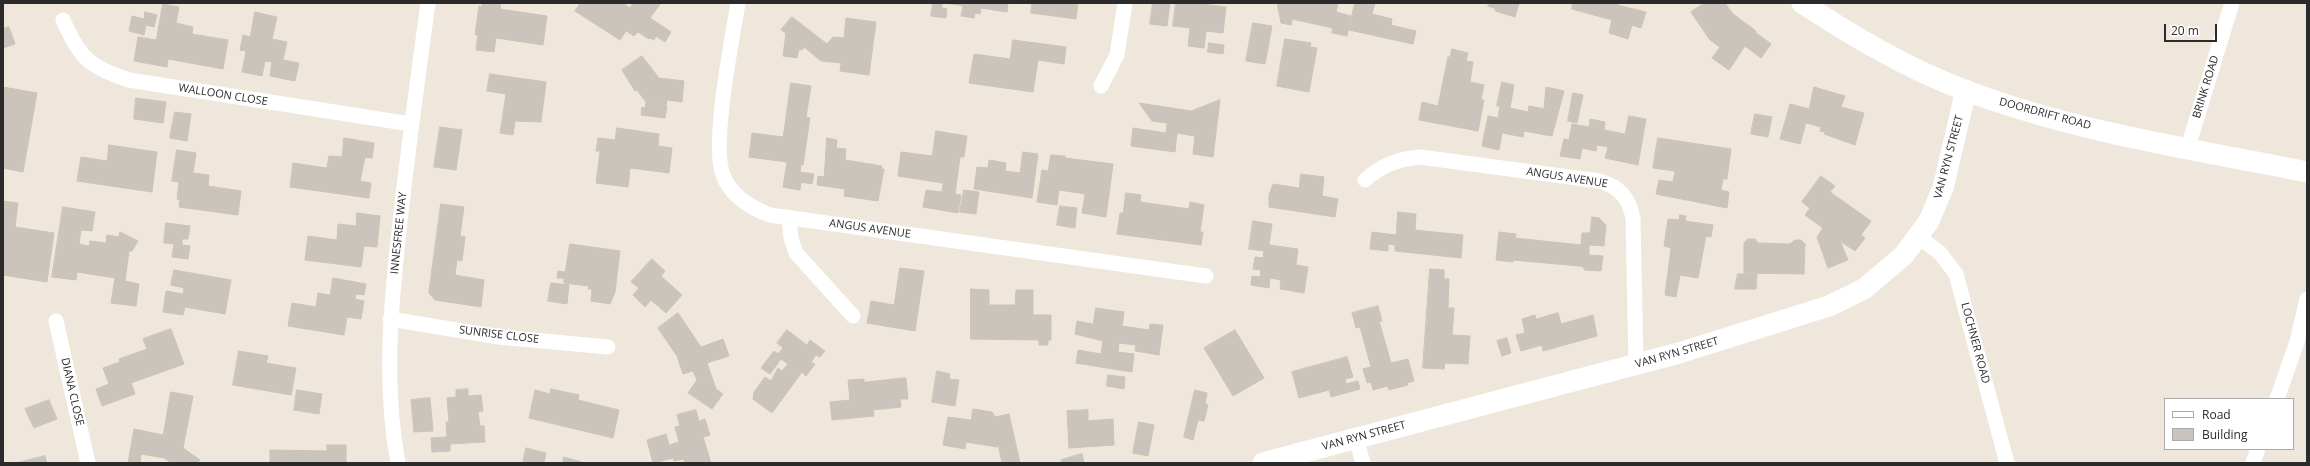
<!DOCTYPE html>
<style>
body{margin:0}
#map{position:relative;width:2310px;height:466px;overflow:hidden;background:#efe7dc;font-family:"Open Sans",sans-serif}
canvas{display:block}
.frame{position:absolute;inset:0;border:4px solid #2b2b2b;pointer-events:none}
.legend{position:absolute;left:2164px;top:398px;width:130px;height:52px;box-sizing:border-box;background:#fff;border:1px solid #aaa;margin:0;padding:5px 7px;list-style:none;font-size:12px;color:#2b2b2b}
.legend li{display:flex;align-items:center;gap:8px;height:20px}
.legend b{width:20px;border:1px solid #aaa}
.scale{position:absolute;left:2164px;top:24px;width:53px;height:18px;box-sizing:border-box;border:2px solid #2b2b2b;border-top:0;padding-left:5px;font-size:12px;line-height:14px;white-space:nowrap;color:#2b2b2b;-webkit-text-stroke:3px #fff;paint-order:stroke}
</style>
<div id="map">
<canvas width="2310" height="466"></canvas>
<div class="frame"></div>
<ul class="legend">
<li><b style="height:5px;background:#fff"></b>Road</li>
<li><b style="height:11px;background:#cac4bc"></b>Building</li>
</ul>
<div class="scale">20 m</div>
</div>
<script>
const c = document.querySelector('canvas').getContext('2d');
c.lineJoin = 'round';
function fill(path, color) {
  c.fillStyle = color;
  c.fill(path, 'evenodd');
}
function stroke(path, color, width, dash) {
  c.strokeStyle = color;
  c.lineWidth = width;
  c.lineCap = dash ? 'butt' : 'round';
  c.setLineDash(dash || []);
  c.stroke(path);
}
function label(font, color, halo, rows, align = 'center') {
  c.font = font + ' "Open Sans",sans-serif';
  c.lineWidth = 3.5;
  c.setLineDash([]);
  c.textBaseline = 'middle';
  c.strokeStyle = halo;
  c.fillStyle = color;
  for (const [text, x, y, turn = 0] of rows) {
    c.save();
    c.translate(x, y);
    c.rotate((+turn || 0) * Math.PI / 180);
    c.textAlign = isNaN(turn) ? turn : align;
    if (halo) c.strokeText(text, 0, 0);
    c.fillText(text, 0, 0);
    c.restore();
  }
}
const building = new Path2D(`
 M482,3H501L500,9L547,16L543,45L496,38L494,52L476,50L478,35H475L479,6L482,7Z
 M581,3H622L630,8L633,3H661L650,18L671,32L665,42L656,36L654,40L650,38L649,39L638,32L634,36L626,31L620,40L575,11Z
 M933,3H942V8L947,9L946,18L931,16Z
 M944,3H1008L1007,12L981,8L980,14L975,13L974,18L961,16L963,6Z
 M1032,3H1078L1076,19L1031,13Z
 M1153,3H1170L1167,26L1150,24Z
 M1176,3H1195L1226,7L1223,33L1206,31L1204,48L1188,46L1190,28L1173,26Z
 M1296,3L1291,25L1281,23L1277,3Z
 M1296,3H1338L1333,28L1292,19Z
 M1355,3H1375L1372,14L1392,19L1391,25L1416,31L1413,44L1349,30Z
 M1489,3H1519L1515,17L1495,11L1496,9L1488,6Z
 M1573,3H1618L1617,5L1646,12L1641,28L1632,25L1628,39L1609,33L1612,20L1572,9Z
 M1705,3H1725L1733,14L1756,31L1755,32L1771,44L1761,58L1745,46L1729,70L1712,58L1720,47L1710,40L1691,12Z
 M163,4L179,7L176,23L193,27L192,34L228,40L223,69L168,59L167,67L134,61L138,37L156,40Z
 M145,12L157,15L154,27L146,25L144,35L129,31L132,16L144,19Z
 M255,12L277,17L272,39L287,42L283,60L299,63L295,81L270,76L272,62L265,61L262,76L242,72L246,51L240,50L243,35L250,37Z
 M1336,12L1351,16L1347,36L1332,33Z
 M792,17L827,44L833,37L844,38L846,18L876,22L869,75L840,71L841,63L821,61L804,47L802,50L799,49L797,58L783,56L786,33L781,30Z
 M1253,23L1272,26L1265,64L1246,61Z
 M9,27L15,44L3,48V29Z
 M1285,39L1311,43L1310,47L1317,48L1309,92L1277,86Z
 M1013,40L1066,47L1064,64L1038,60L1033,92L969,83L974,54L1010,59Z
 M1209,43L1224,45L1223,54L1208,52Z
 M1452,49L1468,53L1466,61L1473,62L1470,82L1484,85L1481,100H1484L1478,131L1419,120L1422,102L1438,106L1448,57H1450Z
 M642,56L659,78L684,81L682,102L667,100L666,105L646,102L637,90L635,91L622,70Z
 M490,74L546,82L541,122L515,121L513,135L500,133L506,94L487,91Z
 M1502,82L1514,85L1510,108L1528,112L1529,106L1544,109L1546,87L1564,91L1552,136L1524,131L1523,137L1502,133L1499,150L1482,146L1488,116L1498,118L1500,106H1497Z
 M791,83L811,86L806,117L810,118L803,165L801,164L800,172L814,174L812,184L801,182L800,190L783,187L787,162L749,157L752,133L783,137Z
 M3,87L37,93L23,172L3,168Z
 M1814,87L1845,96L1841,107L1864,113L1855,145L1824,134L1825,132L1820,131L1821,127L1806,123L1800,144L1780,139L1790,104L1809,109Z
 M1573,93L1583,95L1577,123L1568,121Z
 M136,98L166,102L163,123L134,119Z
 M1220,100L1213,157L1193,154L1195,136L1177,133L1175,152L1131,146L1133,128L1166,133L1167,123L1152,121L1139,103L1191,111Z
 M646,103L667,106L665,118L641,115L642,107L645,108Z
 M175,112L191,114L187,141L170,138Z
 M1755,114L1772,117L1768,137L1751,134Z
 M1629,116L1646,119L1638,165L1605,158L1608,147L1597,145L1596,151L1582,148L1580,159L1560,156L1564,139L1569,140L1572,124L1589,127L1590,119L1605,122L1604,130L1625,134Z
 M440,127L462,130L456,170L434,167Z
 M617,128L659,134L658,146L672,148L669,173L630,168L628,187L596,183L600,151H596L598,138L615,140Z
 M936,131L967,136L964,157H960L955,194L961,195L958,213L923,207L926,190L942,192L943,183L898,176L901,152L932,156Z
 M344,138L374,143L372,158L365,157L360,181L371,183L369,198L290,187L293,163L327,168L329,156L342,157Z
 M827,138L837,140L836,148L846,149L845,160L882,166L881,169H884L878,201L844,196L845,189L817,185L818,176L824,177Z
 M1658,138L1731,149L1727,179H1723L1721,190L1729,192L1727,208L1656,194L1659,180L1673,182L1675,171L1653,168Z
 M109,145L157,152L152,192L77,181L81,157L107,161Z
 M177,150L196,153L193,173L209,175L208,186L241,191L238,215L179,207L180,200L177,199L179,182L172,181Z
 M1023,152L1038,154L1032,198L974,189L977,167L988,168L989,160L1006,163L1005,171L1020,173Z
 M1051,155L1065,156V158L1113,164L1106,217L1082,213L1085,194L1059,190L1057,205L1037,202L1042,170L1048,171Z
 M1301,174L1324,177L1322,196L1338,199L1335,217L1269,207V195L1273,184L1299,188Z
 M1821,176L1835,186L1830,192L1871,221L1861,235L1865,238L1855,251L1840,241L1848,260L1828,268L1817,237L1823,228L1805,215L1810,208L1802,202Z
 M964,190L979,192L976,214L960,212Z
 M1126,193L1141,195L1140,202L1189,209L1190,202L1204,205L1200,232H1203L1201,245L1117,234L1120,213H1123Z
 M3,201L18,203L15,227L54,233L47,282L3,275Z
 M441,204L464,207L460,236L465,237L462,261L457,260L455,275L484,280L481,307L435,300L429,293Z
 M1060,206L1077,208L1075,228L1057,225Z
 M63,207L95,212L92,231L81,230L79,244L89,246L90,241L106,243L107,235L119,237L120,232L138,241L132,251H129L125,281L139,284L136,306L111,303L115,278L77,272L76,280L52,277Z
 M1398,212L1416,214L1415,230L1463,235L1461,258L1395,251V245L1388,244V251L1370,249L1372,232L1396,235Z
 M357,213L380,216L377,247L364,246L361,267L305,260L308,236L337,240L338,224L356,226Z
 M1680,215L1686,216L1685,221L1713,225L1711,237L1706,236L1698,278L1680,275L1676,297L1665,295L1671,248L1664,246L1668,219L1679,220Z
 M1592,217L1599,218L1606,225L1604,246L1589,245V255L1603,256L1601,271L1584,270V267L1579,266L1513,260V262L1496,260L1499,232L1516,234L1515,238L1581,245L1582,233H1590Z
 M1253,221L1272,224L1269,245L1298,249L1296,265L1308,267L1304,293L1280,289L1281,280L1270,278L1269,288L1251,285L1252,276L1260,277L1261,270L1253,269L1255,257L1263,258L1264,251L1249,249Z
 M166,223L190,226L188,239H182V245L190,246L188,259L172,257L174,244L164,243Z
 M1748,239H1755L1758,243L1790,244L1795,240H1801L1805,244L1804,274L1744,273V243Z
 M570,244L620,251L615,292L610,304L591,301L592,289H588L589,286L564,283V278H557L558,271L565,272Z
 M652,259L665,271L661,276L682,295L666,313L651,300L645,307L633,295L639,288L631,282Z
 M900,268L924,271L915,331L867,323L871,301L894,305Z
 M1430,269L1444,270V279H1449L1448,308H1454L1452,335L1470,336L1468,364L1445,363L1444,369L1423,368Z
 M174,270L231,280L225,314L185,307L183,315L163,312L166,291L183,294L184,288L171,285Z
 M1738,274H1757L1756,289H1735Z
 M333,278L366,284L364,295L356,294L355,299L364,301L361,319L347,317L344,335L288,326L292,303L316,307L318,293L330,295Z
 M551,283L569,285L567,304L548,301Z
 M971,289L989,290V305H1015L1016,290H1033V315H1051V340H1048V345H1039V340L971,339Z
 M1378,306L1382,321H1379L1391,363L1408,359L1414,381L1407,383L1408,385L1389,390L1388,386L1373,390L1371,382L1367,383L1363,369L1371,367L1360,327L1356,328L1352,313Z
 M1096,308L1124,312L1122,326L1149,330L1150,324L1163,325L1159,355L1135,351L1136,345L1119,343L1118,352L1134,354L1132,372L1076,363L1078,350L1101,354L1103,341L1075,334L1077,321L1093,324Z
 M678,313L701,347L723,339L729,356L707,363L716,389L723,394L712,409L688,393L697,380L693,371L683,374L677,356L658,328Z
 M1558,313L1561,324L1593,315L1597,336L1543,351L1542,345L1521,351L1516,335L1525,333L1522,319L1535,315L1536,319Z
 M171,329L184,364L131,383L135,394L102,406L96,389L109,384L103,368L120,362L119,359L147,349L143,339Z
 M787,330L807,345L810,340L825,351L820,357L816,355L811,362L815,364L806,376L802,372L772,413L753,399L754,392L765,377L771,381L778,368L782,371L788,364L781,359L770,374L761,368L774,351L778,354L783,348L777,343Z
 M1235,330L1264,378L1233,396L1204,348Z
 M1507,338L1511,353L1502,356L1497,341Z
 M239,351L268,356L266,363L296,368L291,395L233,385Z
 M1347,357L1353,377L1345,379L1346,384L1358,381L1360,389L1331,397L1329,390L1299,398L1292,372Z
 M937,371L950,374L949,379L959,380L955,406L932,402Z
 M1108,375L1125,377L1124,389L1107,386Z
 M906,378L908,399H900L901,407L873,410L874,416L832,420L830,402L850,400L848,380L864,379V382Z
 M468,389V396L481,395L483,411L478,412L480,426H484L485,442L450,444V451L432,452L431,438L447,437L446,422H449L447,398L456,397V390Z
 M551,389L579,395L578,400L619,410L613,438L529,418L535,390L550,394Z
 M297,390L322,394L319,414L294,410Z
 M1195,390L1207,393L1205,404L1208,405L1204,421L1198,420L1193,440L1184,437Z
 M171,392L193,396L183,448L200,460L197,463H171L164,458L141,454L140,463H128L134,429L163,435Z
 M430,398L433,431L414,432L411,400Z
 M49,400L57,419L34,428L25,409Z
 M973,409L992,412L995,417L1009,414L1020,463H1002L998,444L997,447L966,442L965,449L943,445L948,417L971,420Z
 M696,410L699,421L705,419L710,435L703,437L711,463H685L684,459L674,461L673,458L653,463L647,440L666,434L669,445L679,442L675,427L680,426L677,415Z
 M1088,410V421L1113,419L1114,445L1069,448L1067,411Z
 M1139,422L1154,425L1148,456L1133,453Z
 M327,445H346V463H270V450L327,451Z
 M526,448L546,453L544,463H523Z
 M1082,454L1084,463H1062L1061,460Z
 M45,456L47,463H16Z
 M564,457L585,463H563Z`);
fill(building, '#cac4bc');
stroke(building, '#cbc4b5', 1);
stroke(new Path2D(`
 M738,3C732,41 711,143 723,175C731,196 751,208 770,215L1206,276
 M63,20C80,58 89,67 129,80L411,124
 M1101,86L1117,55L1125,3
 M2188,147L2232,3
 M1365,180C1382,165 1398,159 1420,157L1599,181C1619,186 1630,199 1633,219L1636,364
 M789,218L791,238L796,253L853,316
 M1919,237L1940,253L1956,274L2007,463
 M390,319L499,337L608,347
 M56,321L88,463
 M2277,399L2297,342L2307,299
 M1356,438L1363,463
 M398,463C383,381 391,304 400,222C408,149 418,76 428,3
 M2253,463L2258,449`), '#fff', 15);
stroke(new Path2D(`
 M1802,3C1854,37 1908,69 1967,91C2076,132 2193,149 2307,172
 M1263,463L1679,353L1829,306L1864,289L1904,255L1929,221L1943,188L1966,90`), '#fff', 21);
label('11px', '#2b2b2b', '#fff', [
 ["BRINK ROAD",2206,87,-73],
 ["WALLOON CLOSE",223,95,9],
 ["DOORDRIFT ROAD",2045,114,15],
 ["VAN RYN STREET",1949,157,-75],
 ["ANGUS AVENUE",1567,178,9],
 ["ANGUS AVENUE",870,229,8],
 ["INNESFREE WAY",399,233,-84],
 ["SUNRISE CLOSE",499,335,7],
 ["LOCHNER ROAD",1975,343,75],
 ["VAN RYN STREET",1677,353,-16],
 ["DIANA CLOSE",72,392,77],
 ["VAN RYN STREET",1364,436,-15]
]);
</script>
